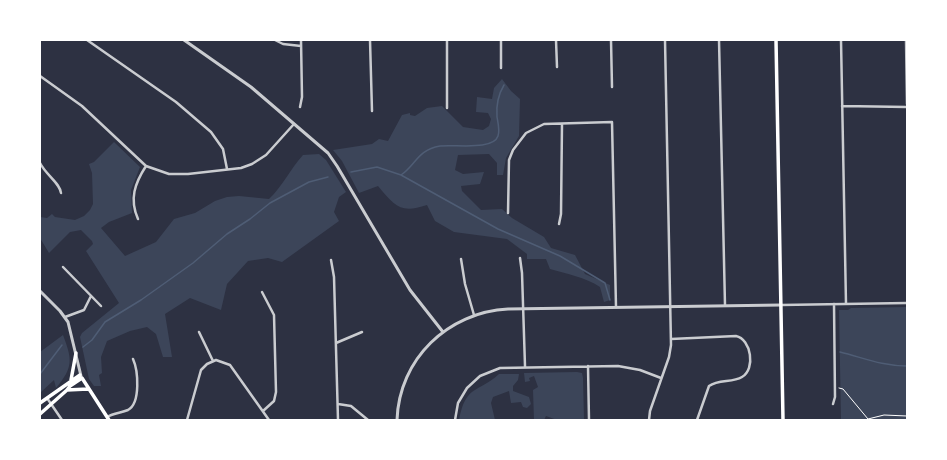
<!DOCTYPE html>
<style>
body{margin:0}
#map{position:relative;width:947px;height:460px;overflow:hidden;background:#2d3142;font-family:Figtree,sans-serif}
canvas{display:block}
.frame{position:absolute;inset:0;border:41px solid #fff;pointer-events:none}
</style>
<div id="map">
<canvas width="947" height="460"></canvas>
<div class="frame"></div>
</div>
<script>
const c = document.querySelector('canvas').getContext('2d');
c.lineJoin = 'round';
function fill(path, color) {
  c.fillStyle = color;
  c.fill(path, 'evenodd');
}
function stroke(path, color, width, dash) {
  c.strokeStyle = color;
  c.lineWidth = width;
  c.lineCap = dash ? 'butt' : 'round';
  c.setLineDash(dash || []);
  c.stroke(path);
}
fill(new Path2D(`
 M502,79L511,91L520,99L519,136L506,158L503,175H497V163L489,154L458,155L455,170L463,174L484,172L480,184L461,186L462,191L481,210L502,209L512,218L544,237L551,248L575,255L585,274L610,285V300L604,302L600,287C585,277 567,274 550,269L546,259H527V254L507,239L454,232L435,221L427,205C400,214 395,206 378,186L359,193L342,161L333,150L372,144L379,139L388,141L402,115L410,113V115L415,116L427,108L442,106L463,127L483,130L489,126L491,119L488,113L476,112L477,97L492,99L494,88Z
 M114,142L140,167L131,190L132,213L109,222L101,228L125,256L156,242L174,219L195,213L215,201L227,197L239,196L269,199C283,186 290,169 303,155L319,154L326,160L346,192L339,197L334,212L339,221L282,262L268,258L248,261L227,284L221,310L190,298L165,314L172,357H163L156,334L147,327L130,331L107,341L101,357L102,373L99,375L101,386H94L89,379L80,337L82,333L119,303L86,251L93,244L92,241L81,230L70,232L49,253L40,238V217L47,218L52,214L55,217L75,220L84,216L90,210L93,204L92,173L89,164L94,162Z
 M907,307V420H841L839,310H848L851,308Z
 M63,335C72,359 74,367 56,388L54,380L40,393V352Z
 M577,372L582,373L583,378L584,420H557L546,416L544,420H534L533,390L538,387L534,376L529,378L530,381L525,382L524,373Z
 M499,374H519L518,380L513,386V391L529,397L531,404L527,408L523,407L521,402L511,403L509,391L493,397L491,403L495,420H459C466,384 477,394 499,374Z`), '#3c4559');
stroke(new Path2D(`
 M351,172L377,167L401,175L498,229L560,256L605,283L610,300
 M401,175C416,165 417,150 440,146C454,144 493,151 498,136C500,130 498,123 497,117C496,105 498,95 504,85
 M83,347L92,340L105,322L141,300L193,263L227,234L250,219L270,203L309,182L328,177
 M840,352C864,358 882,366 907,366
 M40,374L62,345`), '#4f5d75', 1.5);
stroke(new Path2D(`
 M839,388L843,389L868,419L884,415L907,416`), '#fff', 1);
stroke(new Path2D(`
 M87,40L176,102L211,132L223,149L227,169
 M275,40L283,44L301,46
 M370,40L372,111
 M447,40V108
 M501,40V68
 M556,40L557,67
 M611,40L612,87
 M719,40L725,305
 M841,40L846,304
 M906,40L907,104
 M40,76L82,106L146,166L169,174H188L241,168L252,164L266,155L294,124
 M842,106L907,107
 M300,107L302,97L301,40
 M40,163C46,175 60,183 61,193
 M508,213L509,160L513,150L526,133L544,124L612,122L616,307
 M138,219C129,199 135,183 146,166
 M559,224L561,214L562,124
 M520,258L522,273L525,366
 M461,259L465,284L474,315
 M331,260L334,277L338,420
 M63,267L101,306
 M262,292L274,315L276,392L274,401L263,411
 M781,305L907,303
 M65,317L84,310L91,296
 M199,332L213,361
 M671,339L736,336C751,339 756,369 742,377C732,383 719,379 709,386L697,420
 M336,343L362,332
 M588,366L589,420
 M47,398L62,420
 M338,404L351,406L368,420
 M833,404L835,397L834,304
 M107,417C114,413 121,413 128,410C141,403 138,370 133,359
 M187,420L201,370L207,364L216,360L230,365L269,420
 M455,420L458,403L467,388L480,376L500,368L618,366L640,370L661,378
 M649,420L650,411L669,357L671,345L665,40`), '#caccd0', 2.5);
stroke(new Path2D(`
 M184,40L251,87L328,153L337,166L410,290L443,332
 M40,291L60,311L68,322L81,376
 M397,420C399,359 448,312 508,309L781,305`), '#caccd0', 3);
stroke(new Path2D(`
 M776,40L783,420
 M71,380L76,353
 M67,390L88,389
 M40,403L80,375
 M40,414L67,390L70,386L82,378L109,420`), '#fff', 3.5);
</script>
